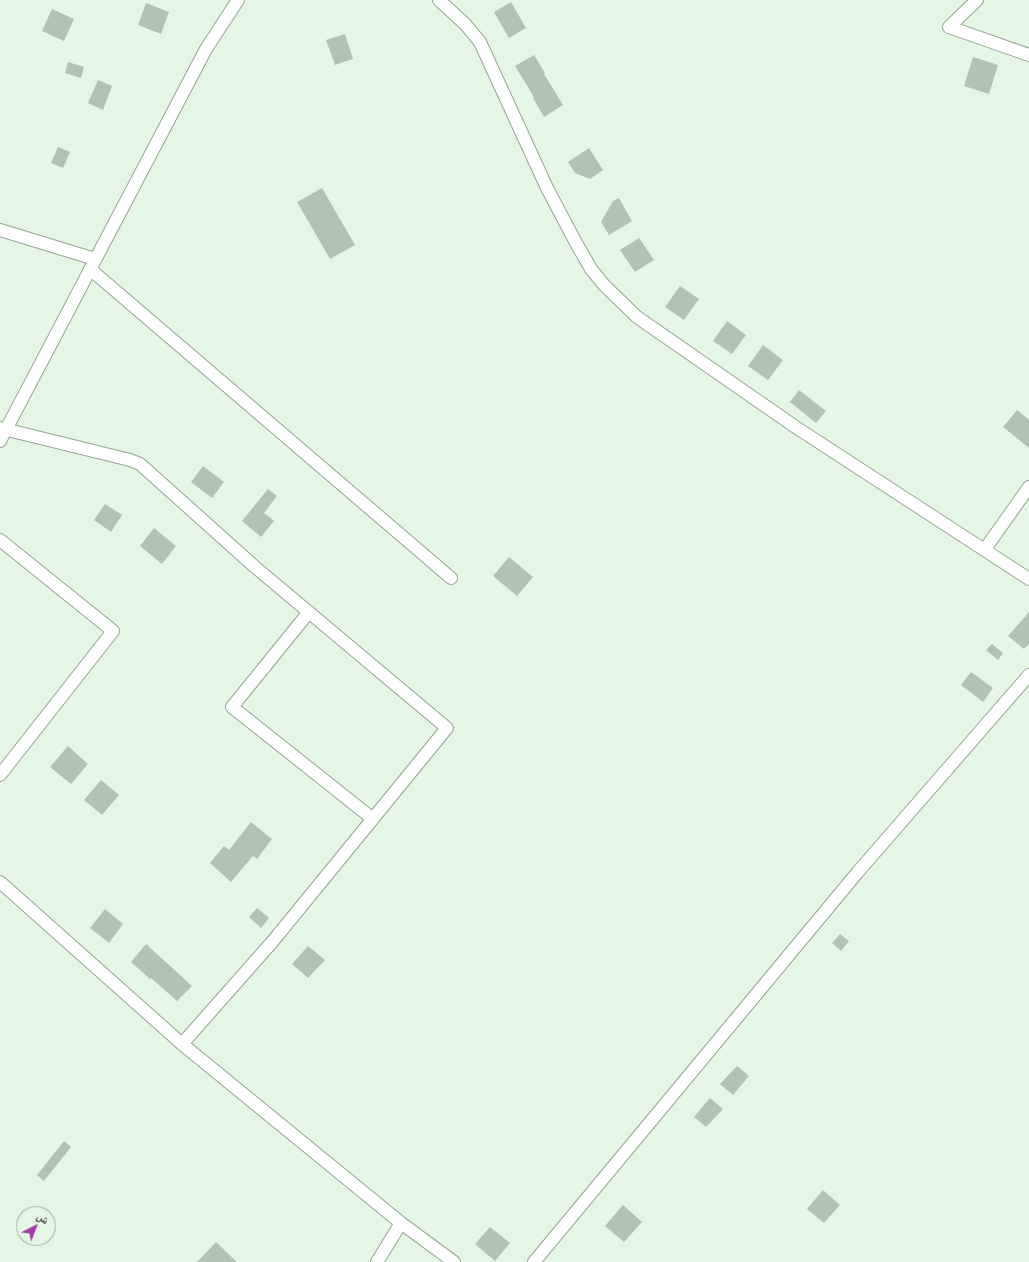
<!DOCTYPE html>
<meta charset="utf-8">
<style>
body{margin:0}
#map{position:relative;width:1029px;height:1262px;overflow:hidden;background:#e6f6e4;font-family:Lato,"Noto Naskh Arabic",sans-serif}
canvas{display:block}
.north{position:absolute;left:16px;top:1206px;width:40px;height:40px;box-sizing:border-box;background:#e6f6e4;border:1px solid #9eaa9d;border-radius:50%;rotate:42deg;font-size:11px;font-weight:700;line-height:16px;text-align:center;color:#323932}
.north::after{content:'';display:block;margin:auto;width:14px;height:18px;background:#9e3ea6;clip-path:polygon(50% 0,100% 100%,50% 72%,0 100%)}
</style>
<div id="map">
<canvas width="1029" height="1262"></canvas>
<div class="north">ش</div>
</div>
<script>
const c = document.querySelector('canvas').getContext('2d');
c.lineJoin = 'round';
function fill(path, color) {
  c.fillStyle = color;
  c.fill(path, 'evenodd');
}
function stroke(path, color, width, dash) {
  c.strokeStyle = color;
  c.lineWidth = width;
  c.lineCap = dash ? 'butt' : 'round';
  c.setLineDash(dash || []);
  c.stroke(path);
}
fill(new Path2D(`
 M511,2L526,28L509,38L494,12Z
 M146,3L169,12L161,34L138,25Z
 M52,9L74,19L64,41L42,31Z
 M345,34L353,59L335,65L326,40Z
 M534,55L545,73L544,74L563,105L544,117L533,98L534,97L515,66Z
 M973,57L998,65L989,94L964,86Z
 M68,62L84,67L81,78L65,73Z
 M98,80L112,86L103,110L88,103Z
 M58,147L70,152L63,168L51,163Z
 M589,148L603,170L590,179L575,173L568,162Z
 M322,188L355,245L330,259L297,202Z
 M619,198L632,221L609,235L601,222L613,201Z
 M639,238L654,260L635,272L620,250Z
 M680,286L699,299L684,320L665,307Z
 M727,321L746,335L732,354L713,341Z
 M763,345L783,360L768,380L748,366Z
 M799,390L826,411L816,423L790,402Z
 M1017,410L1029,420V448L1003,427Z
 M203,466L224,482L212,498L191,482Z
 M268,489L277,496L264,513L274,521L261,537L242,521Z
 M105,504L122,515L111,532L94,520Z
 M154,528L176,546L162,564L140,546Z
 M509,557L533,577L517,596L493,576Z
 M1029,612V644L1024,649L1008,636Z
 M992,644L1003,653L998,660L986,650Z
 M971,672L993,688L983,702L961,685Z
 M68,746L88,764L71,784L50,767Z
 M101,780L119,795L102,815L84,800Z
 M251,822L272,839L257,859L253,856L231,882L210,863L224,846L229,850Z
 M257,908L269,918L261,928L249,917Z
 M105,909L123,924L109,943L90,928Z
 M840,934L849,941L841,951L832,943Z
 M146,944L192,986L177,1001L151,978L150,979L131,962Z
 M308,946L325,960L308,978L292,964Z
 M737,1066L749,1076L733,1095L720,1084Z
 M710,1098L723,1109L706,1127L694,1117Z
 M64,1141L71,1147L44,1181L37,1175Z
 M823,1190L840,1205L824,1223L807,1209Z
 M623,1205L642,1222L624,1242L605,1226Z
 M490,1227L510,1243L495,1261L475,1244Z
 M216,1242L237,1262H197Z`), '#b3c3b1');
const street = new Path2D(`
 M439,0L465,24L480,42L547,188L575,241L591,269L604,285L637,317L797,428L1029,579
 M977,0L949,27L1029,55
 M0,230L95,259
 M90,269L451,578
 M0,428L130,460L140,464L255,567L447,728L273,941L182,1044
 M0,441L206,49L238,0
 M0,540L113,631L0,775
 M985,549L1029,487
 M309,612L232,707L373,819
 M0,882L182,1044L401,1223L454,1262
 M377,1262L401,1223
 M534,1262L857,873L1029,675`);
stroke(street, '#95a594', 14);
stroke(street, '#fff', 12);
</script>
